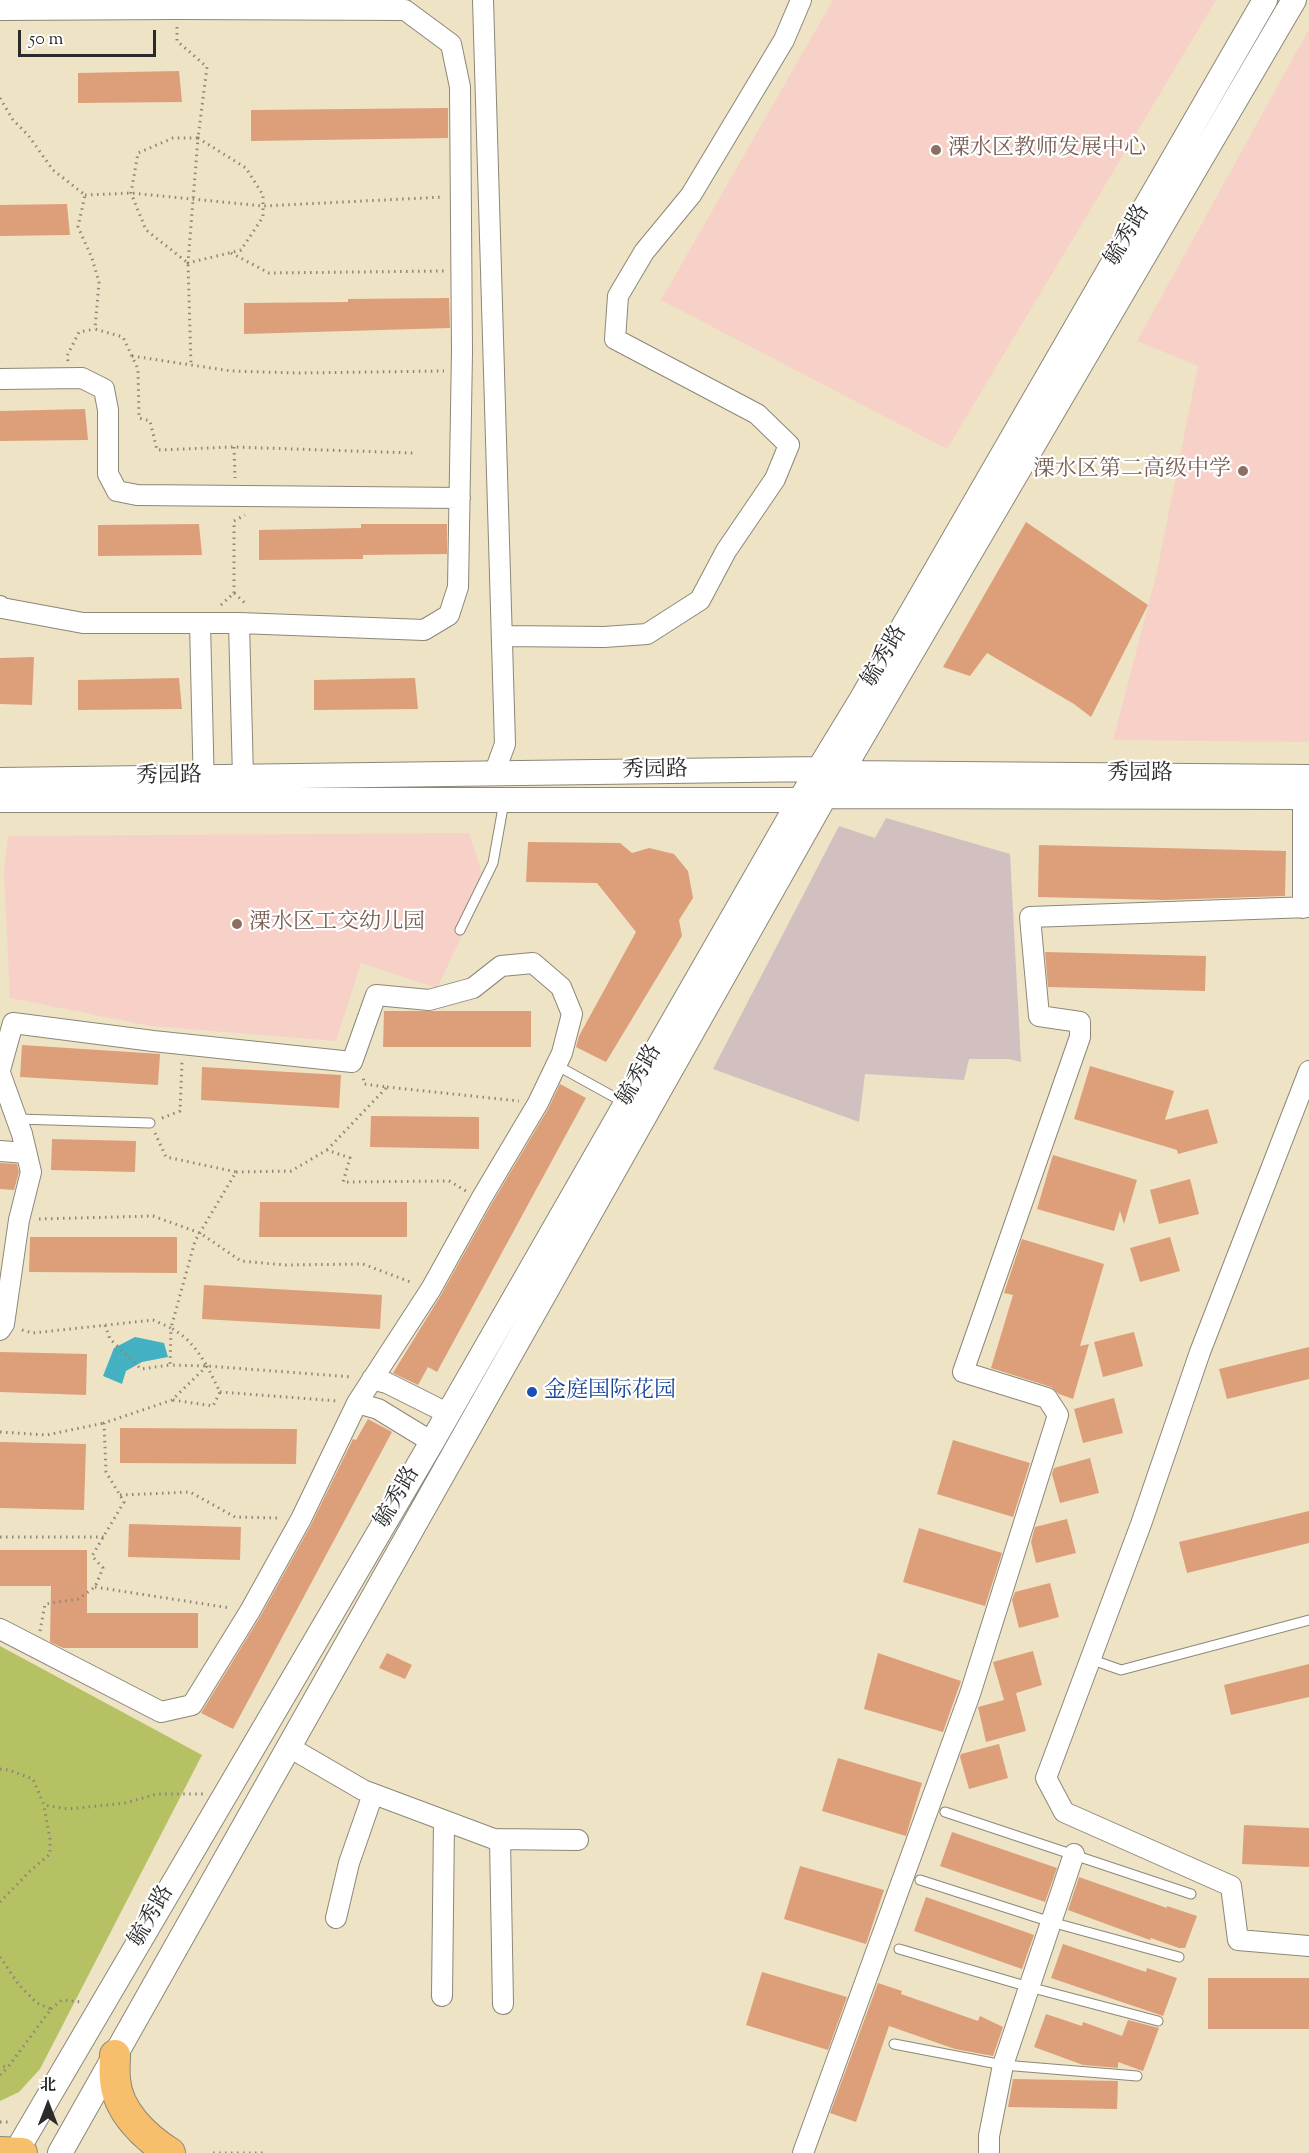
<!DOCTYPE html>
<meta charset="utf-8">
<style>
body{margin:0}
#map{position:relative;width:1309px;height:2153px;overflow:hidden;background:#eee3c5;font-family:"Sorts Mill Goudy","Noto Serif SC",serif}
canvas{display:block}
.north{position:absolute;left:18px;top:2075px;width:60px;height:60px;-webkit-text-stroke:4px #fff;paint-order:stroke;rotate:0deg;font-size:16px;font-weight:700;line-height:24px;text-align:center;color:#2b2b2b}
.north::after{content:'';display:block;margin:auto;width:21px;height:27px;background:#2b2b2b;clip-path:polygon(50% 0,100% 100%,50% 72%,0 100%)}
.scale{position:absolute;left:18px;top:30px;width:138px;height:27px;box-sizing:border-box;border:3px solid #2b2b2b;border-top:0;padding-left:8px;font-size:18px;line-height:21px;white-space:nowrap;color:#2b2b2b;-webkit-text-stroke:4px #fff;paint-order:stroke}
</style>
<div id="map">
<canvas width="1309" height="2153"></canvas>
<div class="north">北</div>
<div class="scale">50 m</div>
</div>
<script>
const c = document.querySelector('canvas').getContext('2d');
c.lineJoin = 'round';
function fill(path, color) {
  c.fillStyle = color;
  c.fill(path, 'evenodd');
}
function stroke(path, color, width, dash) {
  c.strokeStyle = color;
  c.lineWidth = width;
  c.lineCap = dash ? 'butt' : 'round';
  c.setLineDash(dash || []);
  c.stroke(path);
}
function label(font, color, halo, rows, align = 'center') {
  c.font = font + ' "Sorts Mill Goudy","Noto Serif SC",serif';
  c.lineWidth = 4.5;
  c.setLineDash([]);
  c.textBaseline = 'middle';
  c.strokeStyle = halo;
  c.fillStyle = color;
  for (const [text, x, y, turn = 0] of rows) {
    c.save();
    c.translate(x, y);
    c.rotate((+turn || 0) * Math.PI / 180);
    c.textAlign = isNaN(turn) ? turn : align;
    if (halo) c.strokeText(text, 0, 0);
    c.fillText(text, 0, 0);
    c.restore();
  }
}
fill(new Path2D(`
 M833,0H1216L947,449L661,300Z
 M1309,29V742L1113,740L1156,576L1198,366L1137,341Z
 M469,833L486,886L437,988L361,963L336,1041L151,1026L10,998L4,871L8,836Z`), '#f7d1c8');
fill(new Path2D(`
 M886,818L1010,854L1021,1062L1009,1059H969L964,1080L865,1074L859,1122L713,1069L839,826L875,838Z`), '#d2bfc0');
fill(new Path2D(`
 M0,1646L202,1755L40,2069L19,2092L0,2101Z`), '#b5c163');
fill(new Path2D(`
 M135,1337L164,1343L168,1357L142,1362L126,1371L122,1384L103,1376L114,1348Z`), '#44b1c2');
fill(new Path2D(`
 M179,71L182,102L78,103V73Z
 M448,108V138L251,141V110Z
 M67,204L70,235L0,236V205Z
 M449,298L450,328L244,334V303L348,302V299Z
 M85,409L88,440L0,441V411Z
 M1026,522L1148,605L1091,717L1074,704L987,653L970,676L943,667Z
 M199,524L202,555L98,556V525Z
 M361,524H447V554L363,555V559L259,560V530L361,528Z
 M34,657L32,705L0,704V658Z
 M179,678L182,709L78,710V680Z
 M415,678L418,709L314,710V680Z
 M528,842L620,843L632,853L649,848L674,854L688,871L693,898L679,920L682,936L606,1062L576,1047L579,1036L636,932L597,883L526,882Z
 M1039,845L1286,851L1285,896L1164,900L1038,897Z
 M1045,952L1206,956L1205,991L1048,987Z
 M384,1011H531V1047H383Z
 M22,1045L160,1054L158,1085L20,1077Z
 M1090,1066L1174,1091L1165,1120L1208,1109L1218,1143L1178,1154L1177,1150L1074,1119Z
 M202,1067L341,1075L339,1108L201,1100Z
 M560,1084L586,1098L437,1372L428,1367L418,1385L393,1373L441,1295L491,1205L548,1109Z
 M371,1116L479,1117V1149L370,1147Z
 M52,1139L136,1141L135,1172L51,1170Z
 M1053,1155L1137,1180L1124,1224L1120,1211L1114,1231L1037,1209Z
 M0,1163L17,1164L19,1172L14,1190L0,1189Z
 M1190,1179L1199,1214L1159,1224L1150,1190Z
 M260,1202H407V1237H259Z
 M30,1237H177V1273L29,1272Z
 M1170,1237L1180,1271L1140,1282L1130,1248Z
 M1022,1239L1104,1264L1080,1346L1089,1344L1073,1399L1059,1394L1051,1387L991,1368L1013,1295L1004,1293Z
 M204,1285L382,1295L380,1329L202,1319Z
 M1134,1332L1143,1366L1103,1377L1094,1342Z
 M1309,1347V1379L1227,1399L1219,1369Z
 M0,1352L87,1354L86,1395L0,1392Z
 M1114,1398L1123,1433L1083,1443L1074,1409Z
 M368,1419L392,1432L233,1729L201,1713L260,1617L311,1525L353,1439L356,1440Z
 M120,1428L297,1429L296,1464L120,1463Z
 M953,1440L1030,1463L1013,1517L937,1494Z
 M0,1442L86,1444L84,1510L0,1508Z
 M1090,1458L1099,1493L1060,1503L1052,1474L1054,1468Z
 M1309,1511V1543L1187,1573L1179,1542Z
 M1067,1519L1076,1553L1036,1563L1031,1542L1035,1527Z
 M129,1524L241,1527L240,1560L128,1557Z
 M919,1528L1002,1553L985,1606L903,1582Z
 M0,1550H87V1613H198V1648H63L50,1642L51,1586H0Z
 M1050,1583L1059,1617L1019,1628L1012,1600L1015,1592Z
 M1033,1651L1042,1685L1016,1693L1026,1731L986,1742L978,1707L1004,1700L993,1662Z
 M387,1653L412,1665L405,1679L379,1668Z
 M878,1653L961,1681L943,1732L864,1709Z
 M1309,1664V1697L1231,1715L1224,1685Z
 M999,1744L1008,1778L969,1789L960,1757L961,1754Z
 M838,1758L922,1783L906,1836L822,1811Z
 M1244,1825L1309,1828V1867L1242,1864Z
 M952,1832L1057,1868L1045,1902L940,1866Z
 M800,1866L884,1890L866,1944L784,1919Z
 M1079,1877L1167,1908V1906L1197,1916L1185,1948H1179L1151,1938L1150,1940L1068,1910Z
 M926,1897L1034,1935L1022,1969L914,1931Z
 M1063,1944L1146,1972L1147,1968L1177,1978L1163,2016L1051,1978Z
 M762,1972L847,1997L828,2050L746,2025Z
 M1208,1978H1309V2029H1208Z
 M878,1983L902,1991L901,1994L978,2021L980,2016L1003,2027L993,2056L955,2049L889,2026L856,2122L830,2113Z
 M1046,2014L1082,2026L1083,2022L1122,2036L1128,2020L1159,2028L1143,2071L1118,2062V2068L1083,2065L1034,2047Z
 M1013,2079L1118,2081L1117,2109L1008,2107Z`), '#dd9f7a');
const service = new Path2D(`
 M460,930L493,863L504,802
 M556,1065L625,1103
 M17,1119L150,1123
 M1090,1659L1121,1670L1309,1620
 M945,1812L1191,1894
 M920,1880L1051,1922L1179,1957
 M899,1949L1029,1987L1158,2021
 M894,2044L1003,2065L1137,2076`);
const minor = new Path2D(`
 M483,0L505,744L494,774
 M0,10L177,9L405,10L451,44L460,87L462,352L458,587L449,615L424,630L239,623H83L2,608L0,606
 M0,379L82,378L104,389L108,410V474L117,491L137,495L460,498
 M200,623L204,791
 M239,623L243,777L241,791
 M502,636L604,637L647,634L700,600L726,551L775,479L789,445L757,414L615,339L618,296L644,252L691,195L784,40L801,0
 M1303,908V797L1305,783
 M0,1070L13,1023L153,1041L352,1062L376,995L429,1000L473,988L501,966L533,963L561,987L572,1014L562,1053L538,1103L481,1199L431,1289L357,1403L301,1519L250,1611L192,1705L161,1712L0,1629
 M1309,1071L1200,1352L1141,1524L1046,1778L1064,1812L1231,1886L1238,1940L1309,1946
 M0,1073L22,1134L31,1172L19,1220L4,1324L0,1330
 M0,1151L26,1153
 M372,1379L387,1383L447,1413
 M357,1403L378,1409L432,1442
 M289,1747L363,1790L494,1839L578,1840
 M500,1839L503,2004
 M336,1918L349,1863L373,1794
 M442,1996L444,1821
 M803,2153L970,1694L1058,1415L1047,1398L963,1372L1080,1037V1022L1039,1016L1030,917L1309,907
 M989,2153V2136L1003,2065L1074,1854`);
const tertiary = new Path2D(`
 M0,780L819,769L841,773L1309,777
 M0,800H800L825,796L1309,797
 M16,2152L432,1442L800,800L861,700L1265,0
 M60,2153L825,796L841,773L1294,0`);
const primary = new Path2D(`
 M115,2055C115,2063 114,2071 115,2079C117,2111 145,2137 170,2153
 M0,2152L22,2153`);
stroke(service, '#8c8778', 11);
stroke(minor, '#8c8778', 22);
stroke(tertiary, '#8c8778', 26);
stroke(primary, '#8c8778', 32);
stroke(new Path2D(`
 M177,27V41L207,67L198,138H173L138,153L131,193L146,230L188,263L191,365
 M0,98L13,120L28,135L53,170L85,195L78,227L92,258L99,282L95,329L123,337L138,369L139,418L150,421L157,450L234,447L414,453
 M198,138L246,168L263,195V217L241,250L188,263Z
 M85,195L131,193L263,206L444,197
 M231,253L269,273L445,271
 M132,356L231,371L297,373L444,371
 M68,361L67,356L79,332L95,329
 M234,447L235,478
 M234,593V521L245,515
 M221,605L234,593L245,603
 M387,1087L519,1101
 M162,1118L180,1111L182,1062
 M155,1133L166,1157L236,1172L195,1241L171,1328C189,1338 197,1350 207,1366L353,1377
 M327,1150L387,1087L364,1084L363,1075
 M236,1172L291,1171L327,1150L350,1158L343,1182L449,1181L466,1191
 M39,1219L153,1216L200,1233L241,1261L285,1265L363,1264L413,1283
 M105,1325L110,1339L141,1369L170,1365
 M22,1330L33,1333L153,1320L171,1328L170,1365L207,1366
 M220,1392L338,1401
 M173,1400L213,1406L220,1392L207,1366
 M0,1432L47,1435L104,1423
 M120,1495L190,1492L235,1517L279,1518
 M0,1537H104
 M95,1587L230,1608
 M40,1631L45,1604L78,1599L95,1587L103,1568L92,1556L124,1502L106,1472L104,1423L172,1400L207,1366
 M0,1769L9,1770L33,1779L44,1805L68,1809L125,1803L157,1794H203
 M0,1902L31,1870L50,1854V1839L44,1806
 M0,1957L19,1985L37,2003L51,2009L8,2067L0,2066
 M51,2009L62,2000L82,2002
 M0,2075L8,2067
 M0,2122H10
 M213,2153H267`), '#8c8778', 3, [1.5, 4.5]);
stroke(service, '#fff', 9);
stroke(minor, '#fff', 20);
stroke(tertiary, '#fff', 24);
stroke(primary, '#f7bf6c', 30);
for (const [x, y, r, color] of [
 [936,150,6,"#8d6e63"],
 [1243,471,6,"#8d6e63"],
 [237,924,6,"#8d6e63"],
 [532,1392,6,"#1a4fb4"]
]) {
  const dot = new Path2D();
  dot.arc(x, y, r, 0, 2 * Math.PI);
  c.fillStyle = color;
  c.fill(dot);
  stroke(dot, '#fff', 2);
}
label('22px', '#785e54', '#fff', [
 ["溧水区教师发展中心",948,150],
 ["溧水区第二高级中学",1231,471,"right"],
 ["溧水区工交幼儿园",249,924]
], 'left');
label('22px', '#2b2b2b', '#fff', [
 ["毓秀路",1129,236,-60],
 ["毓秀路",886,657,-60],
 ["秀园路",655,772,-1],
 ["秀园路",1140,775],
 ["秀园路",169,778,-1],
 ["毓秀路",641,1076,-60],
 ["毓秀路",399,1498,-60],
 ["毓秀路",153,1917,-60]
]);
label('22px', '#164399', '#fff', [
 ["金庭国际花园",544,1392]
], 'left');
</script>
